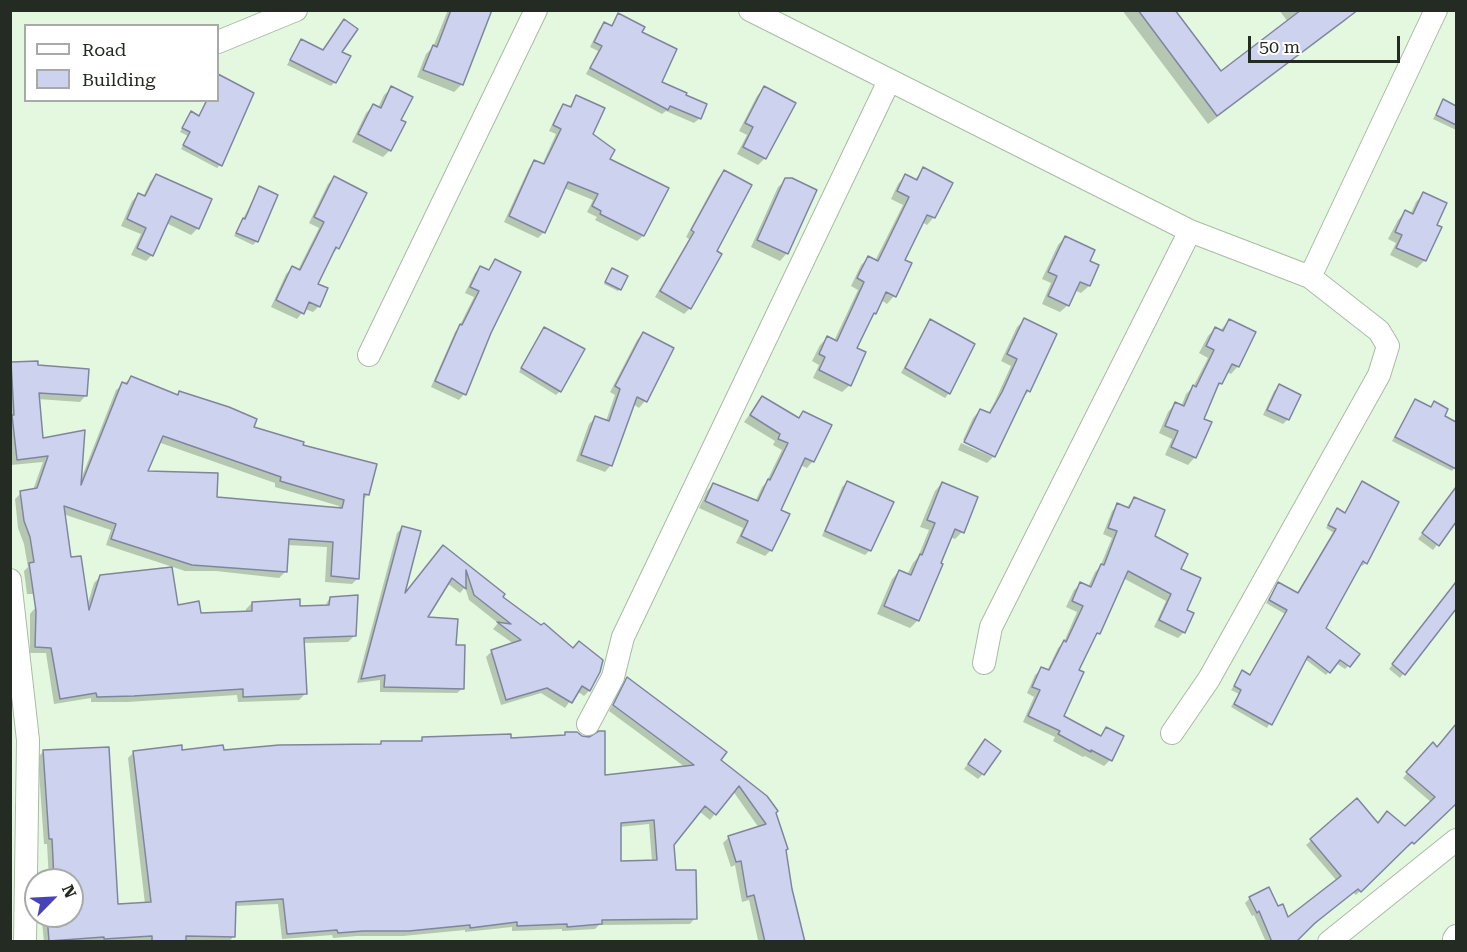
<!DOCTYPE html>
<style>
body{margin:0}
#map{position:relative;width:1467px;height:952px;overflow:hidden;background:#e3f8de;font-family:"Roboto Serif",serif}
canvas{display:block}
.frame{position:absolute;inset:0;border:12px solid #242b22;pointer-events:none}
.legend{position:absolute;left:24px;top:24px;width:195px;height:78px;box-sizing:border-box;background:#fff;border:2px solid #a7aaa7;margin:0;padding:8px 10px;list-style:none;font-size:18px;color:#242b22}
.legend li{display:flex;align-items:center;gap:12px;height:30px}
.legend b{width:30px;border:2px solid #a7aaa7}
.north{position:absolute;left:24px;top:868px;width:60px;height:60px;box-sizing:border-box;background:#fff;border:2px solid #a7aaa7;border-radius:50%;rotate:66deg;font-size:16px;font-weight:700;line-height:24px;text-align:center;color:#242b22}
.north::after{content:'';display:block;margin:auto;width:21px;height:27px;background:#4642b8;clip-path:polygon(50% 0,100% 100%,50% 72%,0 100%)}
.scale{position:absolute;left:1248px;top:36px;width:152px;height:27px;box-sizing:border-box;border:3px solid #242b22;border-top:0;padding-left:8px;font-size:18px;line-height:21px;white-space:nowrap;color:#242b22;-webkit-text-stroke:4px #fff;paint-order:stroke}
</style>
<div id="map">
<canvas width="1467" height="952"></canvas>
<div class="frame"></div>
<ul class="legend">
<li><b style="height:8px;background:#fff"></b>Road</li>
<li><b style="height:16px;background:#cdd2ef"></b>Building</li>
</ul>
<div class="north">N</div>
<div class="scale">50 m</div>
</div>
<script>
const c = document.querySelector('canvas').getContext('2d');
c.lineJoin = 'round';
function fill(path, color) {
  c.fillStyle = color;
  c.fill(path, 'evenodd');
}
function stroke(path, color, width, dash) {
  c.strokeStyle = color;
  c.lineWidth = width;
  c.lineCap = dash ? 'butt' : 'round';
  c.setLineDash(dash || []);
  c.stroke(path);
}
fill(new Path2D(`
 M448,10H490L461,85L454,92L417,77L426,54L433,47Z
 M1122,10H1173L1220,73L1288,22L1279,10H1353L1354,12L1345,21L1208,124Z
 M618,14L660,82L700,118L694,123L666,111L662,114L586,74L598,51L590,47L599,29L605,24L610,27Z
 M344,21L335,82L331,86L287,65L301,40L322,52Z
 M220,77V165L217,168L181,149L188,136L180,132L191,113L198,117L206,100H218V79Z
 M392,88L399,120L390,150L383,157L352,142L366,113L373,106L378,108L384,95Z
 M764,88L765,158L758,165L737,154L747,135L739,131L757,96Z
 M577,97L591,135L607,160L667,188L643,236L637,241L595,220L597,217L587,212L593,200L564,188L544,232L538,238L504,222L529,168L534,162L542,165L556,134L549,131L558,112L564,106L568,108Z
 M1444,101L1455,107L1456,105V130L1433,119Z
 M923,169L934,217L927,225L922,222L903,261L910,264L894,296L887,304L881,300L875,313L869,319L855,348L850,385L842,392L813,378L819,365L812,361L820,345L827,338L834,341L858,290L851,286L861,265L868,258L875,261L903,205L891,199L898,184L905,176L914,181Z
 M724,172L714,252L690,308L684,314L655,297L689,239L686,237L718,178Z
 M156,175L210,200L197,229L191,235L166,223L152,255L146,261L131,255L141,234L121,226L132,201L138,195L143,197L150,182Z
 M334,178L338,248L332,254L316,285L319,306L313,312L305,309L297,319L271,307L286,274L292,268L298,270L319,228L309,223L328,184Z
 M786,180L787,253L780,261L751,247L778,187Z
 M259,188L276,195L257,241L253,245L234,236Z
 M1423,194L1435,225L1425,260L1417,268L1390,255L1396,243L1388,239L1398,220L1405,212L1410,215L1416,202Z
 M1065,237L1088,262L1097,266L1089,286L1081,293L1074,290L1068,305L1060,312L1042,304L1051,283L1042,279L1058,245Z
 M495,261L490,333L464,394L459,400L431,387L455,332L459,327L474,297L465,293L475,273L480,268L487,271Z
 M611,271L620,289L618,291L604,284Z
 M1024,320L1029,391L1021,399L993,457V454L963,440L973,418L980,410L988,414L995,401L1011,366L1001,361L1017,327Z
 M1229,320L1238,366L1231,374L1227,372L1221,383L1214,390L1202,420L1195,457L1188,465L1165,455L1172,439L1159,433L1168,412L1175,404L1181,407L1186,394L1193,387L1208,358L1199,353L1208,336L1215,328L1220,331Z
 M931,321L949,393L945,398L901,373L926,326Z
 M541,333L560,391L556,395L519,372Z
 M643,333L672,348L645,401L639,408L633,404L611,465L605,472L576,461L589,424L596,417L606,421L615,395L610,392L637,340Z
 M37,363V367L86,395L80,402L38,399L41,440L81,479L116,390L131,378L176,396L180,393L252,428L301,446L368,494L362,501L358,578L352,584L325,582L327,547L287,545L285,572L279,578L216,571H185L106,545L111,530L63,514L70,559L87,606L94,583L101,576L199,615L246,613V609L252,603L299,607H324L330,598L355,635L348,642L303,643L305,694L299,700L238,702L237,695L127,702H91V698L54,704L46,653H30V614L47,594H27L24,571L28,567L24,544L18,528L15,499L21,493L33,490L43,462L11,465L10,461V364ZM158,442L275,483V487L339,506L338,509L216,499L145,473Z
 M1279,386L1288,419L1283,424L1263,415L1274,391Z
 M762,398L797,419L803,413L813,461L807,468L800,465L779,510L771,550L765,556L736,543L743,528L699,508L707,491L713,484L755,502L762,487L766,483L782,450L773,445L775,441L744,422Z
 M1415,400L1430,408L1434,403L1443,416L1456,423V465L1452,471L1392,441Z
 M961,443L993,457L987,463L958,450Z
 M847,482L870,550L865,555L822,536L842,487Z
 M942,483L962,532L955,539L950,537L939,564L941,565L917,621L910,628L877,614L892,579L899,571L907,575L913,563L918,557L929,530L920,527L935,491Z
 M1362,483L1366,563L1362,566L1359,564L1324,628L1348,666L1345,669L1336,663L1326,675L1305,659L1267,728L1231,707L1239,694L1231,690L1243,672L1250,676L1285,614L1266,603L1275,588L1297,594L1334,533L1326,528L1334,514L1337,510L1344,514Z
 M1453,494L1456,496V520L1433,550L1418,539Z
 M1134,499L1153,537L1179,569L1185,610L1184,632L1178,638L1154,627L1166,601L1123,578L1098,633L1093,639L1077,670L1062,716L1099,737L1107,728L1110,760L1104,766L1085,756L1083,757L1053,741L1055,737L1023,722L1034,697L1027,693L1035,675L1042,669L1047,671L1058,648L1064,642L1077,612L1066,607L1074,590L1081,584L1088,587L1095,572L1100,567L1112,538L1103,534L1112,511L1118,505L1126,508Z
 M403,527L402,597L443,547L501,597L599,672L589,691L584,696L577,691L565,708L541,693L501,705L486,657L492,651L514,644L493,629L498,623L469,600L465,587L460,593L447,583L425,618L455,646L463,688L457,693L380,692V680L357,683L397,533Z
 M1456,580V605L1400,678L1389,669L1445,597Z
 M627,679L719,760L774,813L785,850L791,889L804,942H754L758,940L749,900L742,902L735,865L731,867L723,843L729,837L759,828L733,791L710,820L699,811L673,844L675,872L695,918L690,924L599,925L595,929L562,931V929L512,931V927L465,932V930L403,936H357L333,938L332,935L282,939L278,904L234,906L233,937L229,942H44L42,921L47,916H72V880H49L47,844H44L38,757L43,752L117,905L145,904L128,758L134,752L222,751L380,745L382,743H419L423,739L510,740L562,737L566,733L604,776L685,767L609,711L622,685ZM649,824L652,861L620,862L619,827Z
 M1455,728L1456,730V803L1408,847L1407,845L1356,895L1353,892L1294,942H1266L1254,915L1252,916L1245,903L1250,898L1278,908L1288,919L1337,881L1306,845L1357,800L1378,825L1405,828L1432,803L1403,778L1428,749L1437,748Z
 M985,741L983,774L978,779L964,769Z`), '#0003');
const building = new Path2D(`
 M451,10H492L463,85L423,70L433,45L437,47Z
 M1138,10H1175L1221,71L1301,10H1358L1217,116Z
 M618,13L645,27L642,32L677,49L662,82L687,93L686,95L707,104L701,119L670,106L668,110L590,68L602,46L594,42L604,22L612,26Z
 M344,19L358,29L342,52L351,56L336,83L290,60L301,39L323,50Z
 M218,74L254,93L222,166L183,145L190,132L182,128L191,111L199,116L207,100H218Z
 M391,86L413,97L401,120L406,122L391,151L358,134L373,104L381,108Z
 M764,86L796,103L766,159L743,147L753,127L745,123Z
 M576,95L605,108L593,134L615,150L610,159L669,188L644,236L600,214L601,211L592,206L598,194L568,182L545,233L509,216L534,160L544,164L561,129L553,125L563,104L571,107Z
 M1443,99L1456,106V125L1436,115Z
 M923,167L953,183L935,218L927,215L905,260L912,263L896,297L886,292L876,314L874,313L857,348L866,352L851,386L819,370L825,357L819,354L827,336L837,341L864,282L857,278L868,256L878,261L909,197L897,191L905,174L917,180Z
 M724,170L752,185L717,251L722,254L691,309L660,291L694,232L691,230Z
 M156,174L212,199L199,229L171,216L153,256L137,248L146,228L127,219L138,193L145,196Z
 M334,176L367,193L339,249L336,247L318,284L328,288L320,307L309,302L304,314L276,300L292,266L300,270L324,222L314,217Z
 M785,178H792L817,190L788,254L757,240Z
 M259,186L278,195L258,242L236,233L243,218L245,219Z
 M1423,192L1447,203L1437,225L1442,227L1426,261L1396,248L1402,235L1395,232L1405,210L1413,214Z
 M1065,236L1095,250L1090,261L1099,265L1090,286L1080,282L1069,306L1048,296L1057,276L1048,272Z
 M495,259L521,272L491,333L466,395L435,381L460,324L462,325L479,291L470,287L480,266L489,270Z
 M612,268L628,276L621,290L605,282Z
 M1024,318L1057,334L1030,392L1027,390L995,457L964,442L980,409L990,413L1002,392L1017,359L1007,354Z
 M930,319L975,344L950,394L905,368Z
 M1229,319L1256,332L1239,367L1232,364L1222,384L1219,383L1204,419L1212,422L1196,458L1171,447L1178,431L1165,426L1175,402L1184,406L1193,385L1196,387L1214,350L1206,346L1215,327L1223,331Z
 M544,327L585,349L561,392L521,368Z
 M643,332L674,348L647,402L637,397L612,466L581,455L595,416L609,421L620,389L615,386Z
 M38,361V365L89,369L87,396L39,393L43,438L85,430L81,485L122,382L127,384L131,376L178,395L179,391L229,407L257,419L254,427L304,442L303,445L377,464L369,495L364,494L359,579L331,576L333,542L289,539L287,572L192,565L111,539L116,524L64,506L71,557L81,556L89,610L100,575L172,567L178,605L199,601L201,613L252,611V602L300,599V606L329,605L330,597L358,595L356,636L304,638L307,694L243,697V689L134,696L97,697L96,693L60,699L51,648L35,647L36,611L29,563L34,562L30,537L24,521L20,491L37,488L48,456L17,460L12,415H14L11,362ZM163,436L281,477L280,481L344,500L342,508L217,497L218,473L148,471Z
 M1279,384L1301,395L1289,420L1267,410Z
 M762,396L799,418L803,411L832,425L814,462L805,458L781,510L790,514L772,551L741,536L748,521L705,501L713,483L758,501L768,479L770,480L788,443L778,439L780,434L750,415Z
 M1415,399L1431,407L1434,401L1448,409L1445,416L1456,422V469L1395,437Z
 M847,481L894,502L871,551L825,531Z
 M1362,481L1399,502L1367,564L1363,561L1326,628L1360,654L1350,667L1340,660L1330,673L1308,656L1272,725L1234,704L1241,690L1234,686L1242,670L1250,675L1287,610L1269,600L1278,582L1298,593L1336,529L1328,525L1337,508L1345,513Z
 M942,482L978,497L964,533L955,529L941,563L943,564L919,621L884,606L899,570L911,575L920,554L922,555L935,523L927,520Z
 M1456,487V522L1439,546L1422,533Z
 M1134,497L1165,510L1155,536L1188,554L1181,569L1201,578L1187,610L1194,613L1185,633L1159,620L1171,594L1128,571L1100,634L1097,633L1079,670L1084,672L1064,716L1101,736L1106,727L1124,736L1112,761L1091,750V752L1058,734L1060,731L1028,716L1040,690L1032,687L1041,667L1049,670L1064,640L1066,642L1083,606L1072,601L1080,582L1091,587L1101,564L1104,565L1117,531L1108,528L1117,503L1129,508Z
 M402,526L421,531L405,593L443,545L505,594L503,597L541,625L544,623L573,648L579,641L603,660L600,672L590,691L582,686L572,703L547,688L506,700L491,650L521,640L497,622L511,624L474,595L466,570V589L452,578L428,617L458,619L456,645H465L464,689L384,687L385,675L361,679Z
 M1456,582V609L1405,675L1392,664Z
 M627,677L727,752L721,760L767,796L778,811L776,813L788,849L786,850L792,889L805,942H765L754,895L747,897L741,861L736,862L728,836L766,824L739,786L716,815L705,806L674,845L676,870H696L697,919L602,920V924L567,927V924L517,926V922L470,928V925L409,931H363L338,933L337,930L287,934L283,899L236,902L235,937L186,936V941L152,942V936L104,939V937L49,941L47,916H72V880H54L52,839H49L43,750L109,747L118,904L151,902L133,751L182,745V750L223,745L224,750L279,745L381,744V741H422V737L511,734V738L565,735V732H577L582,736L589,737L599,731H605V775L694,765L613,705ZM654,820L657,860L621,861V823Z
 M1456,724V804L1414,844L1412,842L1361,892L1358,889L1315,923L1296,942H1272L1259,911L1257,913L1249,897L1269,887L1278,906L1283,904L1288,917L1341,876L1310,839L1357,798L1378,823L1387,811L1405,826L1435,797L1406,772L1433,742L1437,747Z
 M985,739L1001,751L984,775L968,764Z`);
fill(building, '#cdd2ef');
stroke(building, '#80859f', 1.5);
const minor = new Path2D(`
 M750,10L1190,231L1310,277L1436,10
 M218,42L296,10
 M369,355L536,10
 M10,580L28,740L25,942
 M984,663L991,627L1190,231
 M588,724L613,677L623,637L889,81
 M1172,733L1209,679L1379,375L1388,346L1379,331L1310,277
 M1454,939L1456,936
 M1329,942L1456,840`);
stroke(minor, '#a8bca4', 24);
stroke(minor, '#fff', 22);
</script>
